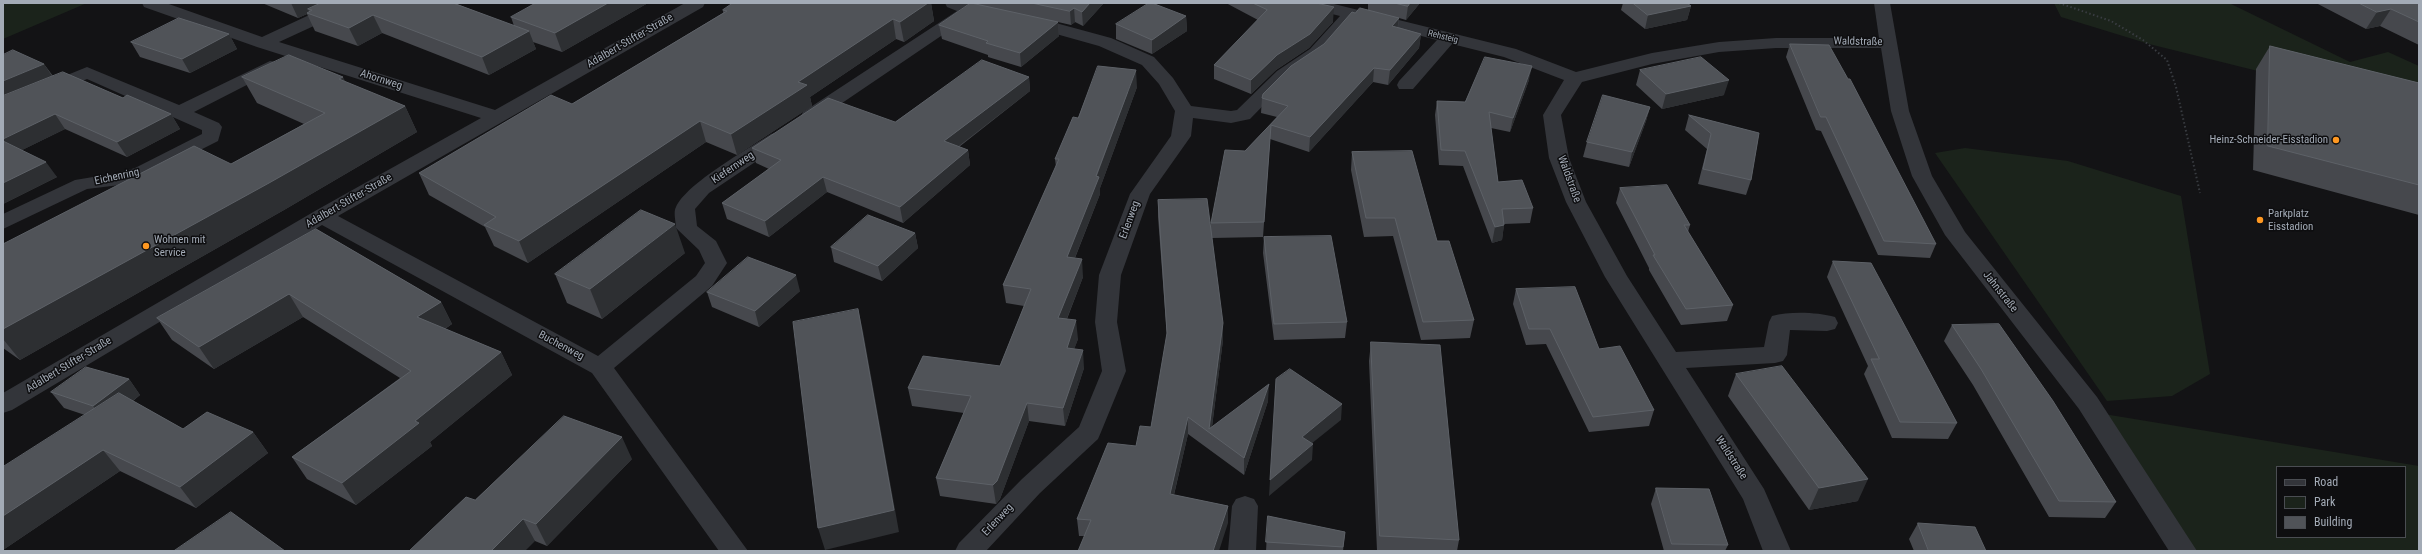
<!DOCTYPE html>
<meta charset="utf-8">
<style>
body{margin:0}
#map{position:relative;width:2422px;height:554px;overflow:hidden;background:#131315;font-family:"Roboto Condensed",sans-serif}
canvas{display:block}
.frame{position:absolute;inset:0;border:4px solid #a3abb6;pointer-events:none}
.legend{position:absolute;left:2276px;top:466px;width:130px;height:72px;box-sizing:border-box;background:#0e0e10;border:1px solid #4a4d52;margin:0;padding:5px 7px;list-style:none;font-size:12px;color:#a3abb6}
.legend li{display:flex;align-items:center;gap:8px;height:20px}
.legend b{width:20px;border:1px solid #4a4d52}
</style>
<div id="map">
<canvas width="2422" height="554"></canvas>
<div class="frame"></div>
<ul class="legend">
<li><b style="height:5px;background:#33353a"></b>Road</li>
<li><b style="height:11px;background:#1b231b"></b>Park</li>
<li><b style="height:11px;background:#505358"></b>Building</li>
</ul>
</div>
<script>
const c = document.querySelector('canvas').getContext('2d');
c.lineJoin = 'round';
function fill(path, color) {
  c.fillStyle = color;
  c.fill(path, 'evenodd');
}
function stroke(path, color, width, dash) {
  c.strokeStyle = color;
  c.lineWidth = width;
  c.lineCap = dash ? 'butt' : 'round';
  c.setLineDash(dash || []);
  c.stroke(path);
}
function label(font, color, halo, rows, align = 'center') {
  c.font = font + ' "Roboto Condensed",sans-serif';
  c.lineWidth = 3;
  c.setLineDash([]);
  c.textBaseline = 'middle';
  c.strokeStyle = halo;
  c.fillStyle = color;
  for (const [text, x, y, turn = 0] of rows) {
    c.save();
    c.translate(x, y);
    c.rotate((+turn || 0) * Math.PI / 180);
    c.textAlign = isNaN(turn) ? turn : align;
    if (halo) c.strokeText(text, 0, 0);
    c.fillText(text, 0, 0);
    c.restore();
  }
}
fill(new Path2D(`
 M3,3H87L3,39Z
 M2054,3H2229L2350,62L2388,52L2419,66V111L2149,44L2061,17Z
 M1965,148L2068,161L2181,196L2210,374L2172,396L2107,401L1935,153Z
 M2104,414L2419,466V551H2192ZM2277,467H2405V537H2277Z`), '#1b231b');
stroke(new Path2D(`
 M2059,3L2111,21L2143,40L2167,60L2176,87L2200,193`), '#393c41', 2, [1.5, 2.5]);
fill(new Path2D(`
 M142,3H166L262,37L335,3H357L355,7L279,42L495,110L685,3H705L703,7L338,216L598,356L696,276L705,263L699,250L676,228C676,222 673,212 676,207C687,183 748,149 771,134L778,132L785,134L788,138L785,142L709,193L695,209L697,226L716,241L727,263L712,286L614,368L748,551H719L592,373L322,225L12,410L3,413V393L315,211L481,118L257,47L144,7Z
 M945,3H968L1000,10L1003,14L1000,18L994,19L972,15L817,120H803L801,116L803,112L957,11L947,7Z
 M1302,3H1330L1516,49L1576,72L1652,53L1719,42L1776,38H1879L1874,3H1890L1909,111L1932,176L1965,232L2097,397L2197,551H2169L2079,409L1945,235L1912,176L1891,111L1881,48H1776L1719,52L1652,64L1582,82L1561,115L1569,158L1586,202L1627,276L1676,352L1764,347L1769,322L1772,316C1790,311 1817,312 1835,317L1838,323L1835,329L1827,331L1790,330L1787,355L1783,361L1775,363L1686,368L1764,489L1791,551H1763L1743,499L1605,277L1566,202L1549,158L1543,115L1564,80L1504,57L1452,44L1413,89H1399L1397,85L1399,81L1437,40L1355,19L1322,57L1289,79L1250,119L1231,123L1193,118L1191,136L1150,194L1121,275L1117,322L1126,371L1101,432L1098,439L1040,493L986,551H955L959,543L1022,479L1079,427L1102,371L1095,322L1099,275L1130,194L1171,136L1175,111L1159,84L1142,65L1099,46L1024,25L1021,21L1024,17L1030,16L1111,38L1154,57L1173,78L1191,106L1231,111L1237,110L1277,71L1310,49L1340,16L1304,7Z
 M270,61L276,62L279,66L276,70L194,112L219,123L222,127L218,141L149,176L120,185L87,189L3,229V214L75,180L117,173L135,168L202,134V130L87,79L3,114V101L87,67L179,105Z
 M1245,496L1254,499L1258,506L1256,551H1228L1232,506L1236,499Z`), '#33353a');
fill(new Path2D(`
 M262,3H454L514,26L511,17L536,3H648L562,52L533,42L536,49L489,75L382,33L358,46L315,31L307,14L298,18Z
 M733,3H931L934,21L904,42L896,39L810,97L812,106L737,155L706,142L528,263L494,246L485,227L429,195L419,173L572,104L723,13V10Z
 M968,3H1104L1083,26L1075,22L1071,25L1058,22L1059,36L1021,67L988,57V55L942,39L939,25L971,4Z
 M1226,3H1316L1333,22L1309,48L1276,70L1251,94L1214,79V65L1258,20Z
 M1368,3H1420L1406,20L1399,18L1398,27L1421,34L1419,48L1388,85L1373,82L1309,152L1270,139L1263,237L1212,238L1223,340L1212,427L1268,401L1244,475L1188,434L1174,495L1228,506V523L1084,536H1079L1077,519L1136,446L1151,427L1167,336L1158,217V200L1211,226V223L1245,151L1277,117L1261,113L1262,98L1324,44L1355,13L1368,10Z
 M1623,3H1687L1691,6L1687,20L1645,29L1621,10Z
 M2316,3H2419V45L2380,26L2366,29Z
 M1186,16L1187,31L1152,54L1116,39V24Z
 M229,34L237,49L190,73L140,57L131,42Z
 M1790,44L1936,244L1930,258L1878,255L1821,131L1816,130L1786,57Z
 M2270,46L2419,83V215L2253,170L2256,69Z
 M44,64L53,76L123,98L171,114L180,129L127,157L65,129L22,150L57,177L3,204Z
 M1640,70L1724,95L1662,109L1636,85Z
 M242,77L345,82L405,106L417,132L284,210L20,360L3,348V244L231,164L304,124L257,103Z
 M1029,77L1030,91L959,147L968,150L970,165L903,223L827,192L769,237L727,219L722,203L769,169L756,163L752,148L895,122Z
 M1529,80L1510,132L1491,128L1498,182L1533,208L1530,223L1504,224L1502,240L1492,243L1463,166L1439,165L1435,115L1437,101L1465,102Z
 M1137,87L1100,188V194L1075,258L1083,277L1067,319L1078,339L1074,349L1084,368L1065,426L1029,421L1000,499L996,504L940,496L936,478L964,413L912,406L908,388L1000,366L1024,306L1006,303L1003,285L1056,167L1055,159L1078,118Z
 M1650,107L1646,121L1629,167L1583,157L1587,142Z
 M1689,115L1759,133L1751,180L1746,195L1698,184L1707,149L1685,130Z
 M1352,152L1437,241L1474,320L1470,338L1421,340L1393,236L1364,237L1351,170Z
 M1620,188L1690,225L1688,232L1733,305L1727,321L1681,325L1649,270V268L1616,203Z
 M316,229L441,302L452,324L445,329L501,352L512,375L430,442L432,446L356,505L307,479L292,457L400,378L303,317L214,369L172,340L157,318Z
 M915,233L918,248L882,281L834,262L831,247Z
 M1264,237L1347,322L1345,338L1274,340L1263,253Z
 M685,253L602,319L567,303L555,274Z
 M1833,261L1957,423L1948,439L1892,438L1864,374L1868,366L1827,277Z
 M1516,289L1599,349L1654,410L1649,426L1589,432L1546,344L1526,345L1513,304Z
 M800,291L759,327L712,307L707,292Z
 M1952,325L2116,502L2105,518L2049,517L1973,385L1944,341Z
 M1371,342L1459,540L1457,551H1377L1369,361Z
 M1736,374L1858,501L1809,510L1728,396Z
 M129,379L140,395L133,401L183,429L253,432L268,453L196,508L120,471L3,550V467L85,415L64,408L51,392Z
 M632,459L547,546L535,541L475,500Z
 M1656,488L1728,545L1725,551H1664L1651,504Z
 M1268,516L1345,532L1343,551H1266Z
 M1918,523L1986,551H1914L1909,539Z`), '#46484d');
fill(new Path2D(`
 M291,3H331L312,10L308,9L310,13H307V14L298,18Z
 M608,3H648L562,52L555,33Z
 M928,3H931L934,21L904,42L900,22Z
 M1090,3H1104L1083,26L1082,12Z
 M1410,3H1420L1406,20L1408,6Z
 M1691,6L1687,20L1645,29L1648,15Z
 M1334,7L1333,22L1309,48L1276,70L1251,94V80L1277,55Z
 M1074,8L1075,22L1071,25L1070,11Z
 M2391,9L2380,26L2366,29L2377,12Z
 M373,15L382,33L358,46L349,28Z
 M1186,16L1187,31L1152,54V40Z
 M1399,18L1397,31L1392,26Z
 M893,19L896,39L810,97L812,106L737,155L731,134L798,82Z
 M1058,22L1059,36L1021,67L1020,53Z
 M529,31L536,49L489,75L482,57Z
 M229,34L237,49L190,73L182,59Z
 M1421,34L1419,48L1388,85L1390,70Z
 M44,64L54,79L3,99V81Z
 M1532,66L1529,80L1510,132L1513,118Z
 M1374,68L1373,82L1309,152L1310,137Z
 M1136,70L1137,87L1100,188V194L1068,275L1067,257Z
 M343,77L356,103L339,79Z
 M1029,77L1030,91L946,156L944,141Z
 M1729,80L1724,95L1662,109L1666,94Z
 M405,106L417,132L284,210L20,360L3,339V329Z
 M1650,107L1646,121L1629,167L1632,152Z
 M55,114L65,129L12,155L3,142V139Z
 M171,114L180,129L127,157L117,142Z
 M700,121L706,142L528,263L519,241Z
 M968,150L970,165L903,223L900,207Z
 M46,162L57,177L3,204V183Z
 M823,177L827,192L769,237L765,221Z
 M675,224L685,253L602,319L590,289Z
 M1504,225L1502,240L1492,243L1495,227Z
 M915,233L918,248L882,281L878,266Z
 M1082,259L1083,277L1060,336L1058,318Z
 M796,275L800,291L759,327L755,311Z
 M289,294L303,317L214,369L199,347Z
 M441,302L452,324L429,339L417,317Z
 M858,309L863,331L899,532L825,550L818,528Z
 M1076,320L1078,339L1068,366L1067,348Z
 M1223,323V340L1211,434L1209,429Z
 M1083,350L1084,368L1065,426L1063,408Z
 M501,352L512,375L430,442L432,446L356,505L342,483L415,421Z
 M129,379L140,395L106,422L93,406Z
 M1269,384L1268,401L1244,475V458Z
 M1027,403L1029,421L1000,499L996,504L993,485Z
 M1342,404L1341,420L1301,452L1302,437Z
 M1188,417V434L1170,511V494Z
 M253,432L268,453L196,508L180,487Z
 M622,437L632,459L547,546L536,524Z
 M1313,444L1312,460L1269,496L1270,480Z
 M103,450L120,471L3,550V516Z
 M1868,479L1858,501L1809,510L1819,488Z
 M1228,506V523L1219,551H1213Z
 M523,519L535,541L525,551H491Z`), '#2d2f32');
const building = new Path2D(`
 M321,3H453L529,31L482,57L373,15L349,28L307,13L312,10L308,9Z
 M536,3H608L555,33L511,17Z
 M733,3H928L900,22L893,19L798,82L807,85L731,134L700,121L519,241L484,225L496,217L419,173L551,95L572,104L727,11L723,10Z
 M971,3L1058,22L1020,53L986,43L988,41L939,25Z
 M1032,3H1090L1082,12L1074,8L1070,11Z
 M1149,3H1152L1186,16L1152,40L1116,24Z
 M1253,3H1316L1334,7L1310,34L1277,55L1251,80L1214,65L1267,10Z
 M1395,3H1410L1408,6Z
 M1633,3H1687L1691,6L1648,15Z
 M2359,3H2419V22L2391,9L2377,12Z
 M1360,8L1399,18L1392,26L1421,34L1390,70L1374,68L1310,137L1271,125L1264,222L1211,223L1225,150L1245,151L1288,106L1262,98L1263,94L1291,66L1324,44L1352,12L1355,13Z
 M179,18L229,34L182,59L131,42Z
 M1790,44L1829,45L1848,79H1850L1936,244L1884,241L1826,117H1821Z
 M2270,46L2419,83V185L2268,146Z
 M13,50L44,64L3,81V55Z
 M289,55L343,77L339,79L405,106L269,183L3,329V244L194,146L231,164L325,113L242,77Z
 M1485,57L1532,66L1513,118L1489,112L1498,182L1522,180L1533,208L1502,209L1504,225L1495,227L1465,151L1441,150L1437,101L1465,102Z
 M1701,57L1729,80L1666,94L1640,70Z
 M982,60L1029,77L944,141L968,150L900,207L823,177L765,221L722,203L781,160L752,148L828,98L895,122Z
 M1098,66L1136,70L1096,176L1099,177L1067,257L1082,259L1058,318L1076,320L1067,348L1083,350L1063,408L1027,403L997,481L993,485L936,478L971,396L908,388L923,356L1000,366L1031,289L1003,285L1059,159H1055L1073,117L1078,118Z
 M63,72L123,98L127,95L171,114L117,142L55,114L3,139V96Z
 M1603,95L1650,107L1632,152L1587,142Z
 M1689,115L1759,133L1751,180L1703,169L1711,134Z
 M3,141L46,162L3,183Z
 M1412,151L1437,241H1449L1474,320L1423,322L1395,218H1366L1352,152Z
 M1667,185L1690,225H1684L1733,305L1686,309L1653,255H1655L1620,188Z
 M1207,199L1223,323L1209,429L1269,384L1244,458L1188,417L1170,494L1228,506L1213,551H1078L1091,520L1077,519L1108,443L1136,446L1140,426L1151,427L1167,333L1158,200Z
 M641,210L675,224L590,289L555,274Z
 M868,215L915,233L878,266L831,247Z
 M316,229L441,302L417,317L501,352L415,421L419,423L342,483L292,457L411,371L289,294L199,347L157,318Z
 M1331,236L1347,322L1274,324L1264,237Z
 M748,257L796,275L755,311L707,292Z
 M1833,261L1871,263L1957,423L1900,422L1871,359H1879Z
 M1575,287L1599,349L1620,346L1654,410L1593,417L1550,329H1529L1516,289Z
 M858,309L894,510L818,528L793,322Z
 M1999,324L2053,401L2116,502L2059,501L1981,369L1952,325Z
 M1371,342L1440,345L1459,540L1380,536Z
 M1782,366L1868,479L1819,488L1736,374Z
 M86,367L129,379L93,406L51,392Z
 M1290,369L1342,404L1302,437L1313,444L1270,480L1276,379Z
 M119,393L183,429L207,412L253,432L180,487L103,450L3,516V467Z
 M564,416L622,437L536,524L523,519L491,551H409L466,497L475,500Z
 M1656,488L1709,489L1728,545L1672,544Z
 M231,512L285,551H174Z
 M1268,516L1345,532L1343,547L1266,542Z
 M1918,523L1975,527L1986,551H1929Z`);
fill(building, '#505358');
stroke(building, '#5d6167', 1);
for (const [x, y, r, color] of [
 [2336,140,4,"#ff9821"],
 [2260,220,4,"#ff9821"],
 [146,246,4,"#ff9821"]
]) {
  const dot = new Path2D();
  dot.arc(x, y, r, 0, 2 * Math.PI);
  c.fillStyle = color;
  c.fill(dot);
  stroke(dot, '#0e0e10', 1.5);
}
label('9px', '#a3abb6', '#0e0e10', [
 ["Rehsteig",1443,37,14]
]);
label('11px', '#a3abb6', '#0e0e10', [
 ["Adalbert-Stifter-Straße",630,41,-30],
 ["Waldstraße",1858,42,1],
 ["Ahornweg",381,80,18],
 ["Kiefernweg",733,168,-34],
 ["Eichenring",117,177,-12],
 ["Waldstraße",1569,179,70],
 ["Adalbert-Stifter-Straße",349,201,-30],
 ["Erlenweg",1130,220,-70],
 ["Jahnstraße",2000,292,52],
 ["Buchenweg",561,346,28],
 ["Adalbert-Stifter-Straße",69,365,-31],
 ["Waldstraße",1731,458,57],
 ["Erlenweg",998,520,-47]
]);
label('11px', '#a3abb6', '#0e0e10', [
 ["Heinz-Schneider-Eisstadion",2328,140,"right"],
 ["Parkplatz",2268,214],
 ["Eisstadion",2268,227],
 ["Wohnen mit",154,240],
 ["Service",154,253]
], 'left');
</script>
